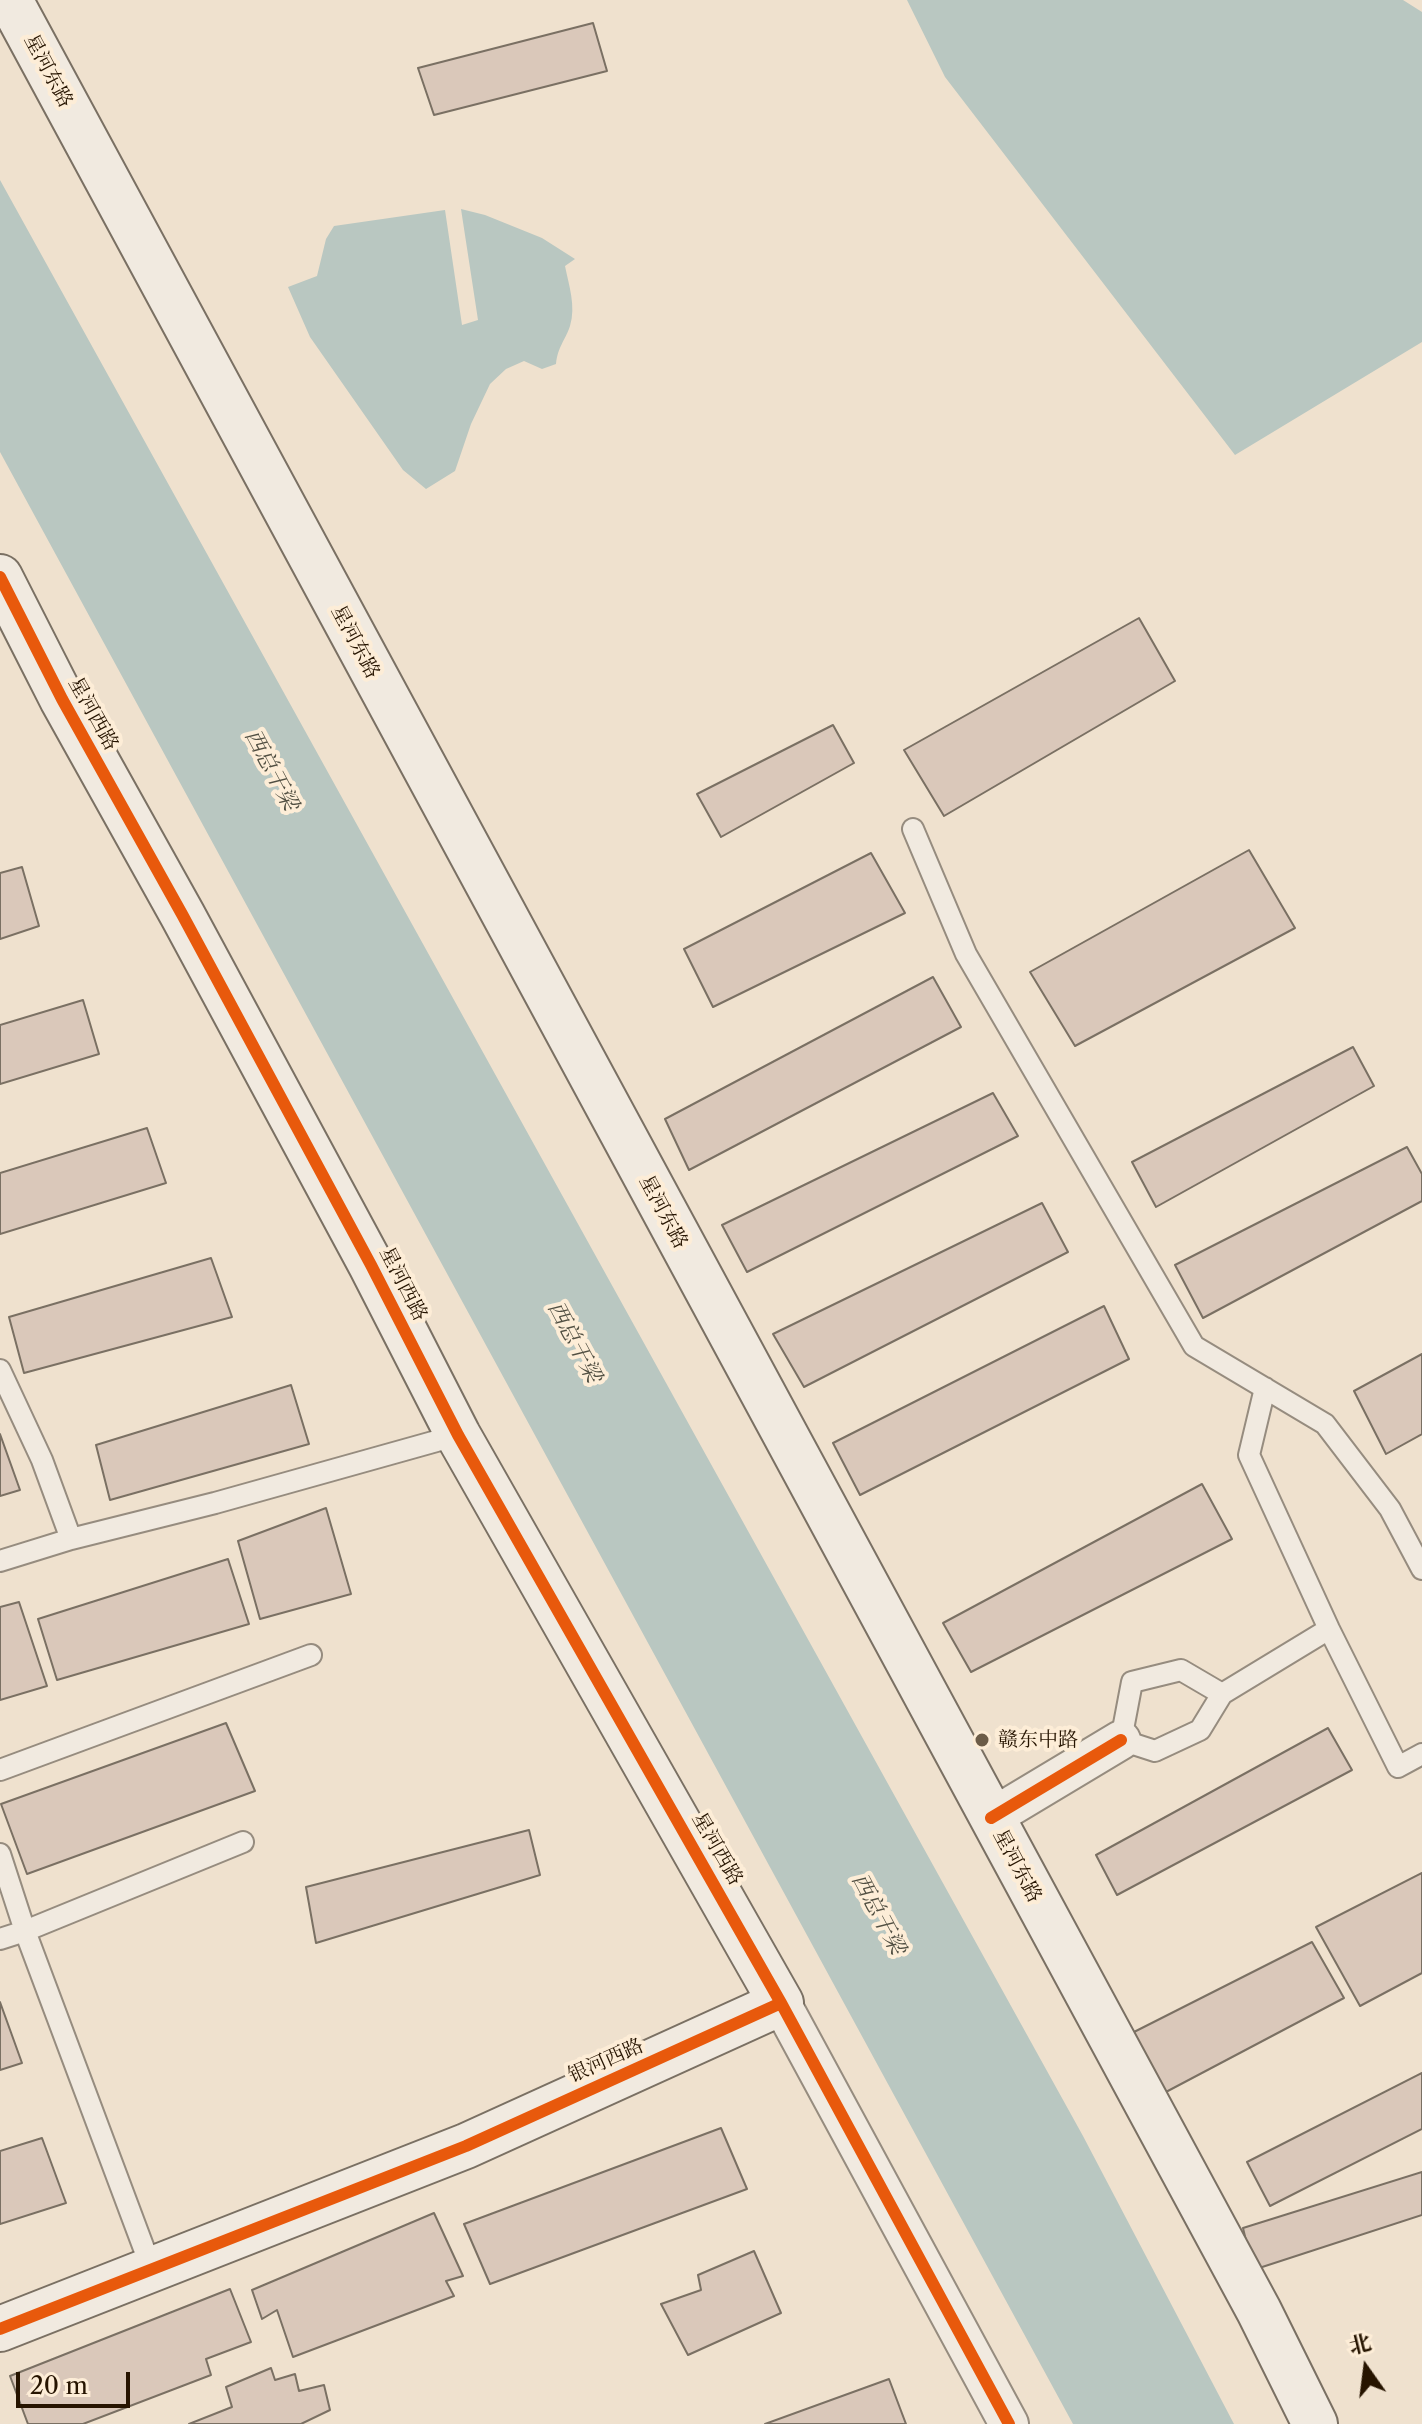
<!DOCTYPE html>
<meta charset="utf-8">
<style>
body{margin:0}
#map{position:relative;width:1422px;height:2424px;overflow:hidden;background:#efe1ce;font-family:"Libre Caslon Text","Noto Serif SC",serif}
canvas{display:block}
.north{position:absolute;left:1326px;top:2328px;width:80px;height:80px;-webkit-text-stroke:6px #fdedd7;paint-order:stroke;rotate:346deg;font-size:22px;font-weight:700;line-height:32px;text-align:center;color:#261400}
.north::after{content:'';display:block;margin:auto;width:28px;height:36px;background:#261400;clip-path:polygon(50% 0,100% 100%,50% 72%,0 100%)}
.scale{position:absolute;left:16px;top:2372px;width:114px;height:36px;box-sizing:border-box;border:4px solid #261400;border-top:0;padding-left:10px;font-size:24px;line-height:28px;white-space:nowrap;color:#261400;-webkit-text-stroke:6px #fdedd7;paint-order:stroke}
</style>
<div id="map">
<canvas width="1422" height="2424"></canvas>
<div class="north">北</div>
<div class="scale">20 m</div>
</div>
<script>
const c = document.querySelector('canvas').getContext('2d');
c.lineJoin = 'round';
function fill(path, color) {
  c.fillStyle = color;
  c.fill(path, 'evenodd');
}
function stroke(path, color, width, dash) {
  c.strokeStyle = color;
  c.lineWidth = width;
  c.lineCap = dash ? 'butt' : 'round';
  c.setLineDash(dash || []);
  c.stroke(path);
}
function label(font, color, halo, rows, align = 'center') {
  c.font = font + ' "Libre Caslon Text","Noto Serif SC",serif';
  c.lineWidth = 8;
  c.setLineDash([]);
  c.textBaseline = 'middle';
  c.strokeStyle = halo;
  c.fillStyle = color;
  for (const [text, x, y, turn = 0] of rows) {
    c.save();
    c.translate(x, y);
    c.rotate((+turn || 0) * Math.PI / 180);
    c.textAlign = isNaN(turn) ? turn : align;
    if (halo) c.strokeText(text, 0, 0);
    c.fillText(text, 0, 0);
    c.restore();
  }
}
fill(new Path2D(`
 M907,0H1403L1422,12V342L1235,455L945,77Z
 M0,180L1083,2136L1234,2424H1073L0,452Z
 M461,209L485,215L542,238L575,259L565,266C569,286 576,306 570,326C565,341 558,346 556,364L542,369L524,361L506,369L490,384L471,424L455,471L426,489L403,470L310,337L288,287L317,276L326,239L334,226L445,210L462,325L478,320Z`), '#b9c7c1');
const building = new Path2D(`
 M593,23L607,71L434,115L418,68Z
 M1139,618L1175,681L944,816L904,750Z
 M833,725L854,763L721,837L697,794Z
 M1249,850L1295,928L1075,1046L1030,972Z
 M871,853L905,913L713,1007L684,949Z
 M22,867L39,926L0,939V873Z
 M933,977L961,1027L689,1170L665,1119Z
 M83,1000L99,1054L0,1084V1025Z
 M1353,1047L1374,1086L1156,1207L1132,1162Z
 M993,1093L1018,1136L747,1272L722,1225Z
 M147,1128L166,1183L0,1234V1173Z
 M1407,1147L1422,1174V1201L1203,1318L1175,1265Z
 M1042,1203L1068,1252L804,1387L773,1334Z
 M211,1258L232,1317L24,1373L9,1317Z
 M1104,1306L1129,1359L860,1495L833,1443Z
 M1422,1354V1434L1386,1454L1354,1391Z
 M291,1385L309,1444L110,1500L96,1445Z
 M0,1434L20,1490L0,1496Z
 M1202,1484L1232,1539L971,1672L943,1623Z
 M326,1508L351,1594L260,1619L238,1541Z
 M228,1559L249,1624L57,1680L38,1619Z
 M19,1602L47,1686L0,1700V1607Z
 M226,1723L255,1791L27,1874L1,1804Z
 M1328,1728L1352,1770L1117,1895L1096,1855Z
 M529,1830L540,1875L316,1943L306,1887Z
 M1422,1873V1973L1360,2006L1316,1927Z
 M1312,1942L1344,1998L1164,2093L1132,2033Z
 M0,2002L22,2063L0,2070Z
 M1422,2073V2129L1270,2206L1247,2162Z
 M721,2128L747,2189L490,2284L464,2224Z
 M42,2138L66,2203L0,2224V2151Z
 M1422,2172V2215L1253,2270L1243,2228Z
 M434,2213L463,2276L446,2281L454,2296L293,2357L277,2310L262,2319L252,2290Z
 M754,2251L781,2313L688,2355L661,2304L701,2290L698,2275Z
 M230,2289L251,2342L206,2359L211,2375L83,2424H28L10,2376Z
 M271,2368L275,2380L295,2374L299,2391L324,2385L330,2410L301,2424H189L232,2407L226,2387Z
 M889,2379L906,2424H765Z`);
fill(building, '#dac8ba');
stroke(building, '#7a7063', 2);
const lane = new Path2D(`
 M913,829L966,954L1194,1346L1325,1424L1390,1509L1422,1569
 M0,1370L42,1460L71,1539L0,1561
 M1265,1388L1249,1455L1329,1629L1398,1767L1422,1754
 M71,1539L215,1503L458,1435
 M1181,1670L1222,1694L1200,1730L1155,1751L1121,1740L1132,1682Z
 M1222,1694L1329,1629
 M0,1770L311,1655
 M0,1854L25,1931L152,2270
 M0,1939L25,1931L243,1842`);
const street = new Path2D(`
 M991,1818L1121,1740
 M781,2003L1009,2424`);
const secondary = new Path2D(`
 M10,0L1259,2311L1315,2424
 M0,577L62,699L183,916L371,1265L458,1435L781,2003L466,2146L0,2329`);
stroke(lane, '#968c7f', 24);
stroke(street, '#968c7f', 42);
stroke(secondary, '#7a7063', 48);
stroke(lane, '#f1eae0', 20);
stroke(street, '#f1eae0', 38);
stroke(secondary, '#f1eae0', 44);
stroke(new Path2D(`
 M0,577L62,699L183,916L371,1265L458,1435L781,2003L1009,2424
 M991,1818L1121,1740
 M0,2329L466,2146L781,2003`), '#e8590c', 12);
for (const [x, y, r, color] of [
 [982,1740,8,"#6c5c48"]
]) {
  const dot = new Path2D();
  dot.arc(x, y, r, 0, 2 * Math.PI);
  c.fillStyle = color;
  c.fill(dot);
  stroke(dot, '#fdedd7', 3);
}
label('20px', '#261400', '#fdedd7', [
 ["星河东路",48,71,62],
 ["星河东路",355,642,62],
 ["星河西路",93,714,61],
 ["星河东路",663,1212,62],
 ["星河西路",403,1284,63],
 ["星河西路",717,1849,60],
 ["星河东路",1017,1866,62],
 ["银河西路",606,2061,-24]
]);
label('20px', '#261400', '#fdedd7', [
 ["赣东中路",998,1740]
], 'left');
label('italic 22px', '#514f42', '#fdedd7', [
 ["西总干梁",271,770,62],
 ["西总干梁",574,1342,62],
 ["西总干梁",878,1914,62]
]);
</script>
